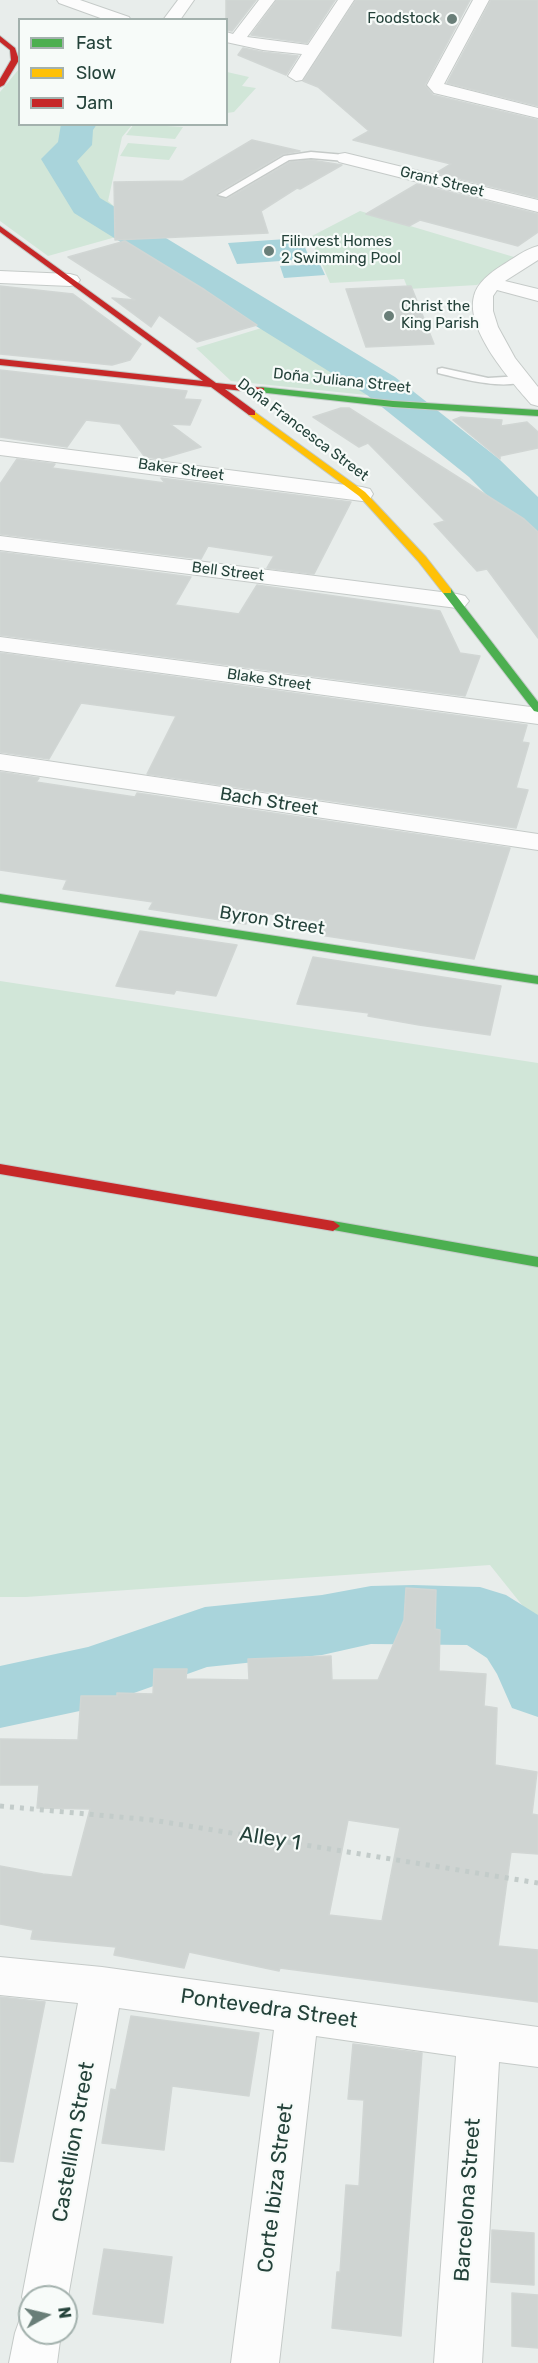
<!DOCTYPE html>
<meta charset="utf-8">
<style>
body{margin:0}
#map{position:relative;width:538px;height:2363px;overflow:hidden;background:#e8edeb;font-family:Rubik,sans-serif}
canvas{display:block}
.legend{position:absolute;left:18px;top:18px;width:210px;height:108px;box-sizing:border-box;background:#f7fbf9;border:2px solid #a3b1ad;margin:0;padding:8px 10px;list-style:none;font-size:18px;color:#24423a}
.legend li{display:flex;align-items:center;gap:12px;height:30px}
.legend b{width:30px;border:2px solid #a3b1ad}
.north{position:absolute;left:18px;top:2285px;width:60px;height:60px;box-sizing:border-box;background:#f7fbf9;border:2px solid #a3b1ad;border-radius:50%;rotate:82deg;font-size:16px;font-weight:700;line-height:24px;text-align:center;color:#24423a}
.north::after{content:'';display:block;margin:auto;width:21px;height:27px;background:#697e78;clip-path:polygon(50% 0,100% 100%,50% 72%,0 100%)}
</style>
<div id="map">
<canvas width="538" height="2363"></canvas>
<ul class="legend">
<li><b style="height:8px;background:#4caf50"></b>Fast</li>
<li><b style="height:8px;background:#ffc107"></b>Slow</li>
<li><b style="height:8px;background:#c62828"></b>Jam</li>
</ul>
<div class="north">N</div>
</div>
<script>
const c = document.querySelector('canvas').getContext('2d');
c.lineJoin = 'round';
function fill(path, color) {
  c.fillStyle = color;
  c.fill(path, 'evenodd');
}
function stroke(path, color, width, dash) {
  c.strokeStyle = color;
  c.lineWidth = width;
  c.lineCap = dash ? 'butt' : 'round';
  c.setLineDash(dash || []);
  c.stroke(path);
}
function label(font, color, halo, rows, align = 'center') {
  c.font = font + ' Rubik,sans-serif';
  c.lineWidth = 4.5;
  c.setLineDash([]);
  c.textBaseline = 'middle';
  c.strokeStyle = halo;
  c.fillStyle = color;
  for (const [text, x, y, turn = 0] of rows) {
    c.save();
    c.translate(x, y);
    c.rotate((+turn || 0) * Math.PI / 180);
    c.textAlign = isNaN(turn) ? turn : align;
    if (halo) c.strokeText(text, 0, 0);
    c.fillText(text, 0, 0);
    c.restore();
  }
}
fill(new Path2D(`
 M19,69L20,124L132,125L122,137L108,201L124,215L123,235L48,256L0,221V92Z
 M227,72L249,77L242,86L256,88L234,112L227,113Z
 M134,124L183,127L175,139L126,135Z
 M128,143L177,147L169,160L120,156Z
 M360,211L514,257L477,285L408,289L404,279L330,283L310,237Z
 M268,326L386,397L231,381L196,348Z
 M0,981L538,1063V1625L490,1565L26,1597H0Z`), '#d1e6d8');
fill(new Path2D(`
 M301,238L310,259L237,264L228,243Z
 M320,264L325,275L284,278L280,266Z`), '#a9d4db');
fill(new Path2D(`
 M61,124H97L93,130L92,145L77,161L100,198L395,377L499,459L538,497V535L522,531L469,477L367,395L74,213L41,159L58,142Z
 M413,1585L480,1587L506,1595L538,1615V1717L512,1708L497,1674L487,1658L467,1645L371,1644L322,1655L207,1667L89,1709L0,1728V1666L88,1647L205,1607L322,1595L371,1586Z`), '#a9d4db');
const building = new Path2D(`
 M226,0H256L232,31L226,30Z
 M277,0H335L307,43L251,35Z
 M356,0H470L425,85L433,95L538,120V198L436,173L451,164L353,140L369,131L318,87L303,81Z
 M491,0H538V106L447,83Z
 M243,48L263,52L298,56L286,75L238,55Z
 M252,140L300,151L283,154L217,193V197L227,199L290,162L311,160L342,165L300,189L297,188L261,211L268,233L115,240L114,182L183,181Z
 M417,184L538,214V232L518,246L420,220L409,226L366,214Z
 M125,241L205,290L257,325L197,342L159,315L151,327L112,298L135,300L68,257Z
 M0,286L73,294L141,344L130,360L112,365L0,354Z
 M411,286L434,344L366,347L346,289Z
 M0,370L187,391L184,399L201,400L190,425L170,424L201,447L160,459L145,457L120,424L86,420L67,447L0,437Z
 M341,408H349L524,519L538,532V638L487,569L477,571L434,524L445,521L368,443L359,447L313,417Z
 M461,417L502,420L501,426L527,422L538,432V448L500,456V459L453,420Z
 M17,459L55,464L52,468L165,483L161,478L351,502L314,574L267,568L274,556L208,546L201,559L0,534V484Z
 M0,552L191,577L175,605L239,614L257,585L440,611L460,653L480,656L465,696L0,635Z
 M0,653L527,725L522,742L529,743L516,788L528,790L516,828L147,774L176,716L81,703L49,759L0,752Z
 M0,772L39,778L36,782L135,797L137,793L510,848L474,959L320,935L324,922L251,911L246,924L149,909L153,902L63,889L67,880L0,870Z
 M140,931L237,945L216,996L176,990L174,994L116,986Z
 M313,957L501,986L490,1035L419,1025L368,1016L369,1013L297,1004Z
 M406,1588L436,1590L435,1629L440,1630L439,1671L486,1674L484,1706L497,1708L495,1765L537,1772L532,1814L538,1815V1854L511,1852L498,1946L538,1950V2002L280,1968L279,1971L189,1952L184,1968L114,1955L116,1947L31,1939L33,1930L0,1924V1866L43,1874L72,1877L90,1809L37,1808L39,1785H0V1739L78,1740L81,1696H117V1693L153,1694L154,1669H187L186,1679L249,1680L248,1659L331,1656L332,1680H378L404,1620ZM348,1820L400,1828L382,1921L329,1915Z
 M0,1997L45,2002L13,2162L0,2161Z
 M131,2016L259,2033L249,2096L172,2086L164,2150L102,2143L111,2089L116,2090Z
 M353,2044L422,2053L401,2336L332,2328L337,2272H340L346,2185L359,2186L364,2100L348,2099Z
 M492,2230L534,2233V2285L491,2282Z
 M104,2249L172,2257L163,2323L93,2314Z
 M512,2293L538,2295V2348L512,2346Z`);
fill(building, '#cfd4d2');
stroke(building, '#d1d6d4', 1.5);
const lane = new Path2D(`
 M311,152L345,155L350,158L345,161L311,158L289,160L226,197L218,195L284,156Z
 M442,368L488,378L521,376L526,379C510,392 458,378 438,373V369Z`);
const street = new Path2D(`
 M57,0H80L129,17L131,20H106L59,3Z
 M178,0H194L180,20H163Z
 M259,0H275L247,37L308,45L338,0H354L302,80L296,81L288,76L302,54L263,50L226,42V32L233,34Z
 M473,0H489L444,84L538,108V118L434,93L427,85Z
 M345,153L538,200V212L339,162L336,158L339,154Z
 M538,246V260L505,281L538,289V301L497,290L493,296V311L498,327L515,358L538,387V406L531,404C511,381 465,330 474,296C477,283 490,273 501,266C513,259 525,249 538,246Z
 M0,271L70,274L77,276L80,280L77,284L70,286L0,283Z
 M0,441L362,487L370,489L373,494L370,499L362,501L0,455Z
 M0,536L457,594L465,596L469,601L465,606L457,608L0,550Z
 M0,637L538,708V724L0,651Z
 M0,754L538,834V850L0,770Z
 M0,1957L102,1967L538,2027V2067L499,2062L482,2363H434L456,2056L316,2036L279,2363H231L274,2030L119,2008L68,2297L66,2302V2297H30V2333H61L57,2363H9L15,2333L21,2316L29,2313L22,2297L78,2003L0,1995Z`);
const fast = new Path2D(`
 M261,387L393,401L538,410V416L393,407L258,392V388Z
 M447,588L451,589L538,702V712L534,711L443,593L442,591Z
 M0,894L538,976V984L0,902Z
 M333,1221L538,1257V1267L328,1229L326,1226L328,1223Z`);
const slow = new Path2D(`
 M252,410L365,492L426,557L451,589V593H443L418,561L359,496L249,415L247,413Z`);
const jam = new Path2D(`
 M0,36L15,48L19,60L4,85L0,87V79L11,60L10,50L0,42Z
 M0,226L216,383L264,388V392L261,393L225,389L255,411V415H249L211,387L0,365V359L203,381L0,232Z
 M0,1164L333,1221L340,1226L333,1231L0,1174Z`);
stroke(lane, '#c5cac8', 3);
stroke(street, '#c5cac8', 2);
stroke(fast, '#c3cbc8', 2);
stroke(slow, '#c3cbc8', 2);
stroke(jam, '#c3cbc8', 2);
stroke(new Path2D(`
 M0,1806L152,1820L538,1883`), '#c3ccca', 5, [4, 6]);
fill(lane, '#fcfcfc');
fill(street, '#fcfcfc');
fill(fast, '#4caf50');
fill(slow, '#ffc107');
fill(jam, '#c62828');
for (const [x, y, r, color] of [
 [452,19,6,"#697e78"],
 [269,251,6,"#697e78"],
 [389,316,6,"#697e78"]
]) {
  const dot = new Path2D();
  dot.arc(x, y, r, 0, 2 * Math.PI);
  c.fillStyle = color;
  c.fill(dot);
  stroke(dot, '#f7fbf9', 2);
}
label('15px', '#24423a', '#f7fbf9', [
 ["Foodstock",440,19,"right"],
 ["Filinvest Homes",281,242],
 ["2 Swimming Pool",281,259],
 ["Christ the",401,307],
 ["King Parish",401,324]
], 'left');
label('15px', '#24423a', '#f7fbf9', [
 ["Grant Street",442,182,14],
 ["Doña Juliana Street",342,381,6],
 ["Doña Francesca Street",303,430,37],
 ["Baker Street",181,470,8],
 ["Bell Street",228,572,7],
 ["Blake Street",269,680,8]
]);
label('18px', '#24423a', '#f7fbf9', [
 ["Bach Street",269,802,9],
 ["Byron Street",272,921,9]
]);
label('21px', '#24423a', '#f7fbf9', [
 ["Alley 1",270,1839,9],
 ["Pontevedra Street",269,2009,8],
 ["Castellion Street",74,2142,-80],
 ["Corte Ibiza Street",276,2188,-83],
 ["Barcelona Street",468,2200,-86]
]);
</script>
